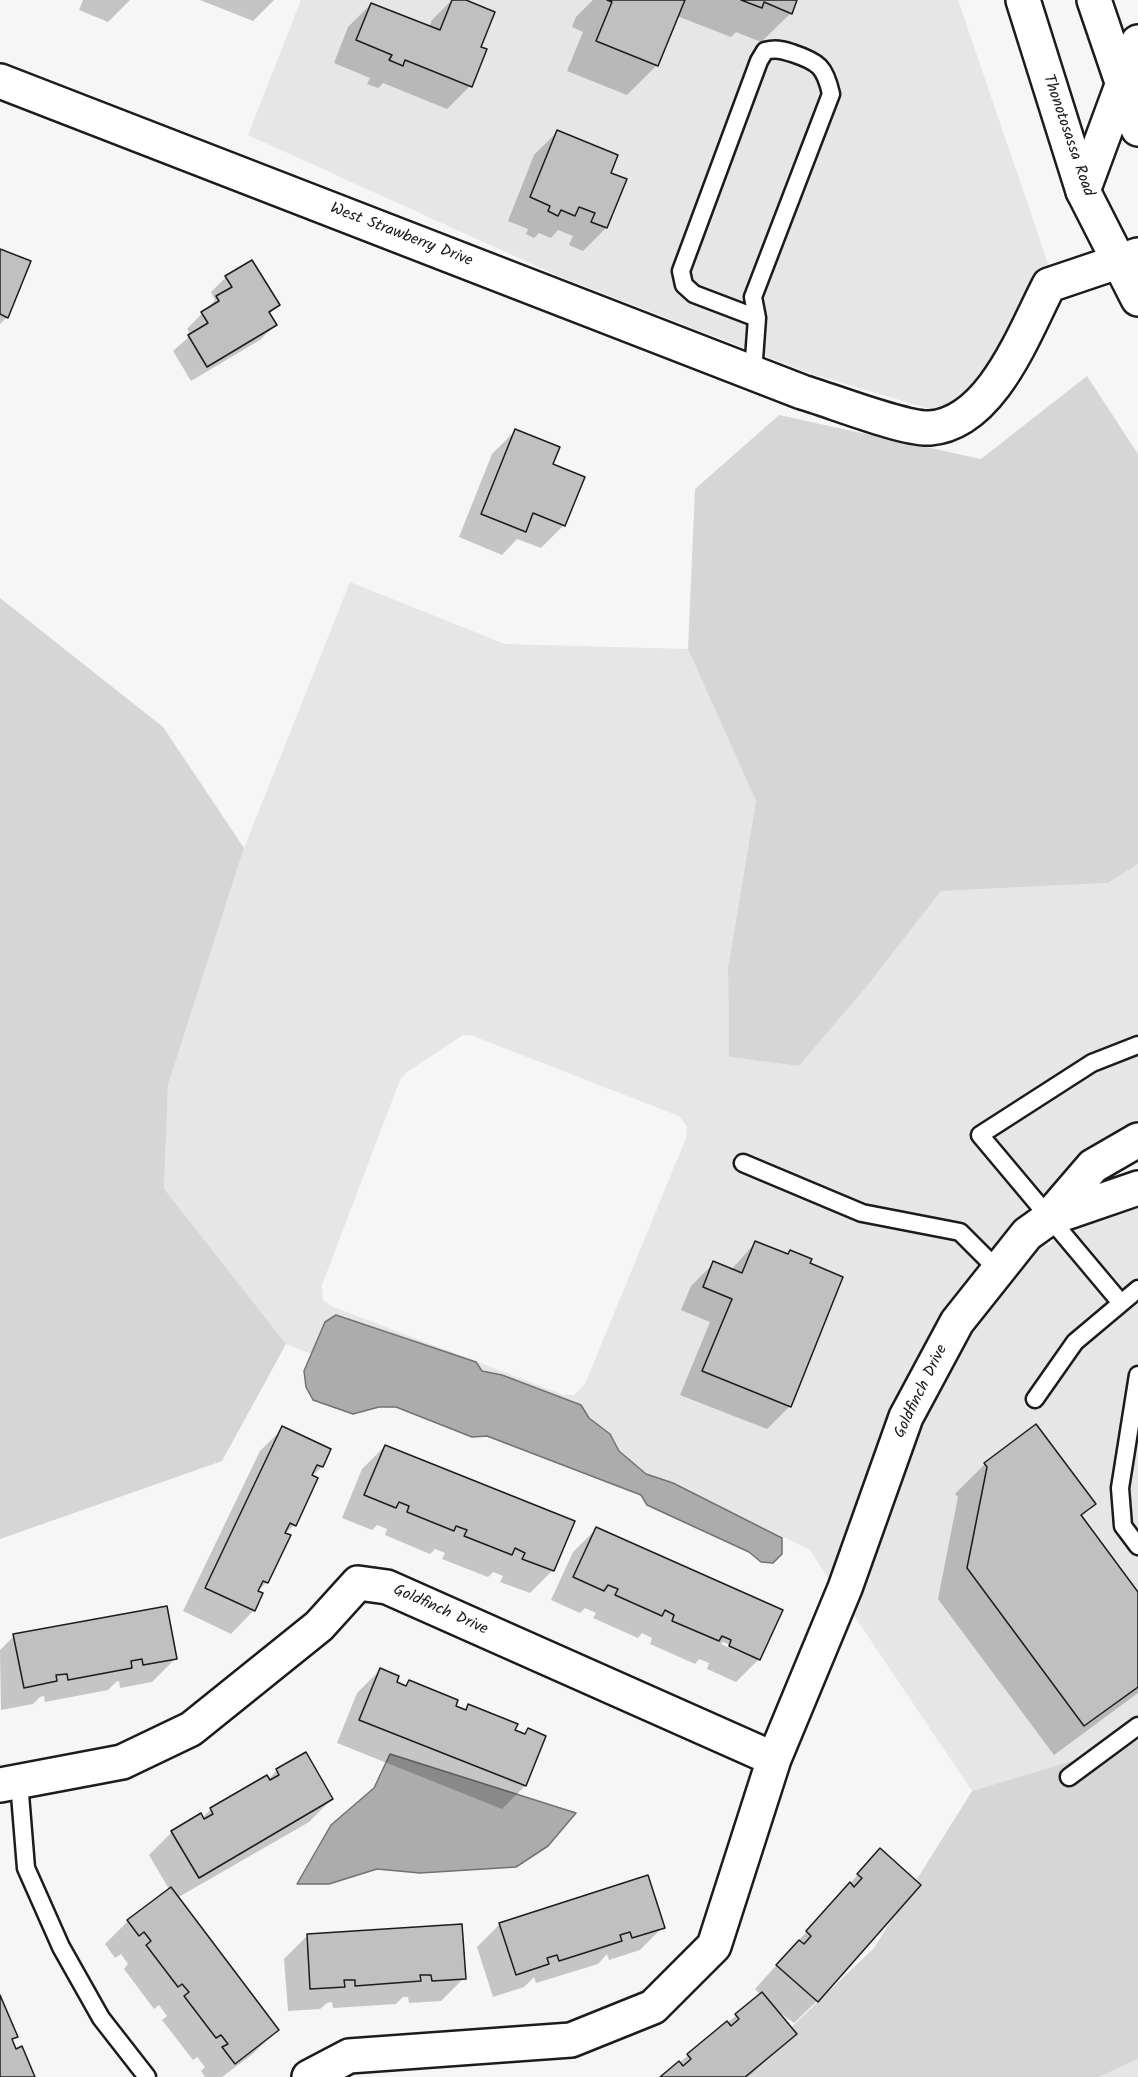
<!DOCTYPE html>
<style>
body{margin:0}
canvas{display:block;background:#f6f6f6}
</style>
<canvas width="1138" height="2077"></canvas>
<script>
const c = document.querySelector('canvas').getContext('2d');
c.lineJoin = 'round';
function fill(path, color) {
  c.fillStyle = color;
  c.fill(path, 'evenodd');
}
function stroke(path, color, width, dash) {
  c.strokeStyle = color;
  c.lineWidth = width;
  c.lineCap = dash ? 'butt' : 'round';
  c.setLineDash(dash || []);
  c.stroke(path);
}
function label(font, color, halo, rows, align = 'center') {
  c.font = font + ' Kalam,sans-serif';
  c.lineWidth = 6;
  c.setLineDash([]);
  c.textBaseline = 'middle';
  c.strokeStyle = halo;
  c.fillStyle = color;
  for (const [text, x, y, turn = 0] of rows) {
    c.save();
    c.translate(x, y);
    c.rotate((+turn || 0) * Math.PI / 180);
    c.textAlign = isNaN(turn) ? turn : align;
    if (halo) c.strokeText(text, 0, 0);
    c.fillText(text, 0, 0);
    c.restore();
  }
}
fill(new Path2D(`
 M301,0H958L1049,266L1034,277L986,368L965,393L950,403L930,409L809,373L558,276L248,135Z
 M350,582L505,644L688,649L756,801L728,967L729,1057L799,1066L867,986L941,891L1108,883L1138,864V1120L1085,1148L1039,1202L1027,1207V1211L1014,1222L942,1313L889,1411L829,1579L810,1550L673,1483L646,1474L632,1464L619,1451L610,1434L589,1418L502,1375L482,1371L476,1362L336,1315L325,1322L311,1354L286,1344L164,1190L168,1085L244,848ZM463,1035L473,1036L679,1116L687,1127L686,1138L585,1384L574,1395H564L331,1306L323,1300L322,1285L400,1080L407,1072Z
 M1138,1208V1741L972,1791L853,1614L922,1424L971,1333L1038,1248L1045,1244L1049,1246L1057,1236Z
 M1138,2059V2077H1099Z`), '#e6e6e6');
fill(new Path2D(`
 M1087,376L1138,454V864L1108,883L941,891L867,986L799,1066L729,1057L728,967L756,801L688,649L695,489L779,415L981,459Z
 M0,598L163,727L244,848L168,1085L164,1189L286,1344L222,1461L0,1539Z
 M1138,1741V2059L1099,2077H706L755,2062L874,1948L972,1791Z`), '#d6d6d6');
const water = new Path2D(`
 M336,1315L476,1362L482,1371L502,1375L581,1405L589,1418L610,1434L619,1451L646,1474L673,1483L782,1538V1554L773,1563L761,1562L749,1552L647,1505L641,1495L487,1436L472,1437L396,1407H379L353,1414L313,1400L306,1387L304,1371L325,1322Z
 M390,1754L576,1813L548,1846L516,1867L420,1873L377,1869L329,1884H297L331,1825L374,1788Z`);
fill(water, '#acacac');
stroke(water, '#727272', 1.5);
fill(new Path2D(`
 M83,0H130L108,22L79,10Z
 M200,0H274L253,21Z
 M452,0H462L479,47L470,86L447,109L383,83L378,88L367,84L370,78L334,63L348,27L371,4L429,27L432,20Z
 M593,0H796L791,13L761,42L736,32L731,37L677,16L657,65L627,95L567,71L583,32L572,27L576,17Z
 M557,132L609,173L625,180L606,228L583,251L569,245L573,236L558,230L551,238L539,233L534,238L526,234L528,229L508,221L534,155Z
 M0,250L7,317L0,324Z
 M226,277L278,305L269,314L275,325L260,340L191,381L173,351L191,335L187,329L215,300L211,292Z
 M515,431L551,465L564,525L541,548L517,539L502,555L459,537L492,454Z
 M755,1243L790,1406L767,1429L680,1395L710,1322L681,1310L691,1286L714,1263L731,1270Z
 M1036,1426L1094,1504L1081,1517L1138,1595V1693L1054,1755L938,1599L958,1497L955,1494L985,1464Z
 M283,1428L322,1467L312,1476L294,1525L285,1534L267,1582L257,1592L261,1594L254,1610L231,1634L183,1611L260,1451Z
 M385,1446L553,1570L530,1593L500,1582L503,1576L493,1572L488,1577L442,1559L445,1553L435,1549L430,1554L385,1535L387,1529L377,1525L372,1530L342,1518L362,1469Z
 M596,1529L759,1659L736,1682L707,1669L709,1663L699,1659L695,1664L650,1644L652,1638L642,1633L638,1638L593,1618L596,1613L585,1608L580,1613L551,1600L573,1552ZM723,1642L751,1654V1657L721,1644Z
 M14,1636L175,1659L152,1682L120,1688L119,1681L116,1682L108,1690L45,1702L44,1696L40,1697L33,1704L1,1710L0,1650Z
 M380,1670L395,1683L404,1687L409,1682L464,1711L469,1706L523,1735L528,1730L545,1737L525,1786L502,1809L337,1743L357,1693Z
 M277,1770L332,1799L309,1822L177,1898L277,2030L254,2053L222,2077H205L201,2071L205,2067L197,2057L193,2060L162,2020L167,2016L159,2005L154,2009L124,1969L128,1964L121,1954L115,1958L105,1944L128,1921L169,1889L149,1855L172,1832L202,1818L211,1809L268,1780Z
 M880,1850L817,2001L794,2023L772,2007L795,2034L748,2077H662L761,1995L755,1989Z
 M500,1924L663,1927L640,1950L609,1960L607,1954L598,1964L536,1983L534,1977L524,1987L493,1997L477,1947Z
 M307,1936L464,1978L441,2001L409,2003L408,1997H403L396,2004L333,2008L332,2002L327,2003L320,2009L288,2011L284,1959Z`), '#0003');
const building = new Path2D(`
 M452,0H466L495,12L481,47L487,49L472,87L405,60L403,66L389,60L392,55L356,40L371,3L440,30Z
 M607,0H685L658,66L596,41L612,2Z
 M741,0H797L792,14L764,2L762,8Z
 M557,130L618,155L611,173L627,179L607,228L591,222L595,213L579,207L575,216L561,210L558,216L548,211L550,206L530,197Z
 M0,249L31,261L8,318L0,314Z
 M252,260L280,305L269,312L277,325L207,367L188,335L208,323L201,312L219,301L216,296L232,287L225,276Z
 M515,429L560,447L553,464L585,477L565,526L533,513L526,532L481,514Z
 M755,1241L788,1254L790,1250L812,1259L810,1263L843,1277L791,1407L702,1371L732,1299L703,1287L713,1261L742,1273Z
 M1036,1424L1096,1504L1081,1515L1138,1592V1687L1084,1726L967,1568L987,1467L984,1463Z
 M282,1426L331,1449L323,1467L317,1465L312,1475L318,1478L296,1526L290,1523L285,1533L291,1535L268,1583L263,1581L258,1591L263,1593L255,1611L205,1588Z
 M385,1445L575,1521L554,1571L522,1559L525,1553L515,1548L512,1555L464,1536L467,1530L456,1526L454,1531L407,1512L409,1506L399,1502L396,1508L364,1495Z
 M596,1527L783,1610L760,1660L729,1646L731,1640L722,1636L719,1641L672,1621L674,1615L665,1610L662,1616L615,1595L618,1589L608,1585L604,1591L573,1577Z
 M167,1606L177,1659L143,1665L142,1659L131,1661L132,1668L68,1680L67,1674L56,1675L57,1681L24,1688L13,1634Z
 M380,1668L399,1676L397,1682L406,1686L409,1680L458,1700L456,1706L466,1710L468,1704L518,1724L515,1730L525,1734L528,1728L546,1736L526,1786L359,1720Z
 M306,1752L333,1799L199,1878L171,1831L201,1813L204,1819L213,1814L210,1808L267,1775L270,1780L279,1775L276,1769Z
 M880,1848L921,1885L818,2002L776,1965L799,1940L804,1944L811,1936L806,1931L850,1882L854,1887L862,1878L857,1874Z
 M648,1875L665,1928L632,1938L630,1932L620,1935L622,1941L559,1961L557,1955L547,1958L549,1964L516,1975L499,1923Z
 M171,1887L279,2030L235,2064L222,2047L228,2044L221,2035L216,2038L184,1996L189,1992L182,1984L178,1987L146,1945L151,1941L144,1932L139,1936L127,1920Z
 M462,1924L466,1979L432,1981L431,1975H420L421,1981L355,1986V1980H344L345,1987L310,1989L307,1934Z
 M762,1992L797,2034L745,2077H660L679,2061L683,2066L691,2059L687,2054L727,2021L731,2026L739,2019L735,2014Z
 M0,1995L18,2037L12,2039L16,2049L22,2046L35,2077H0Z`);
fill(building, '#c0c0c0');
stroke(building, '#1c1c1c', 1.5);
const service = new Path2D(`
 M753,373L757,318L753,297L831,94C825,67 819,62 792,53C782,50 776,48 765,51L759,61L681,271L684,285L694,294L757,318
 M743,1163L862,1213L960,1232L998,1270
 M1121,1303L980,1135L1092,1063L1138,1045
 M1138,1375L1120,1488L1123,1526L1138,1546
 M1035,1399L1075,1342L1138,1289
 M1069,1777L1138,1726
 M19,1782L26,1868L61,1947L101,2018L147,2077`);
const minor = new Path2D(`
 M0,81L802,392C830,400 905,430 930,428C992,423 1024,333 1049,285L1138,255
 M1050,1216L1093,1166L1138,1140
 M774,1759L845,1588L906,1417L957,1322L1027,1234L1048,1219L1138,1188
 M0,1785L122,1762L191,1729L319,1626L358,1583L387,1587L774,1759L714,1946L653,2007L571,2040L349,2056L309,2077`);
const tertiary = new Path2D(`
 M1083,191L1138,42`);
const secondary = new Path2D(`
 M1023,0L1083,191L1138,299
 M1094,0L1138,129`);
stroke(service, '#1c1c1c', 21);
stroke(minor, '#1c1c1c', 38);
stroke(tertiary, '#1c1c1c', 38);
stroke(secondary, '#1c1c1c', 38);
stroke(service, '#fff', 16);
stroke(minor, '#fff', 33);
stroke(tertiary, '#fff', 33);
stroke(secondary, '#fff', 33);
label('16px', '#1c1c1c', '#fff', [
 ["Thonotosassa Road",1067,136,71],
 ["West Strawberry Drive",401,236,21],
 ["Goldfinch Drive",922,1392,-64],
 ["Goldfinch Drive",440,1611,24]
]);
</script>
